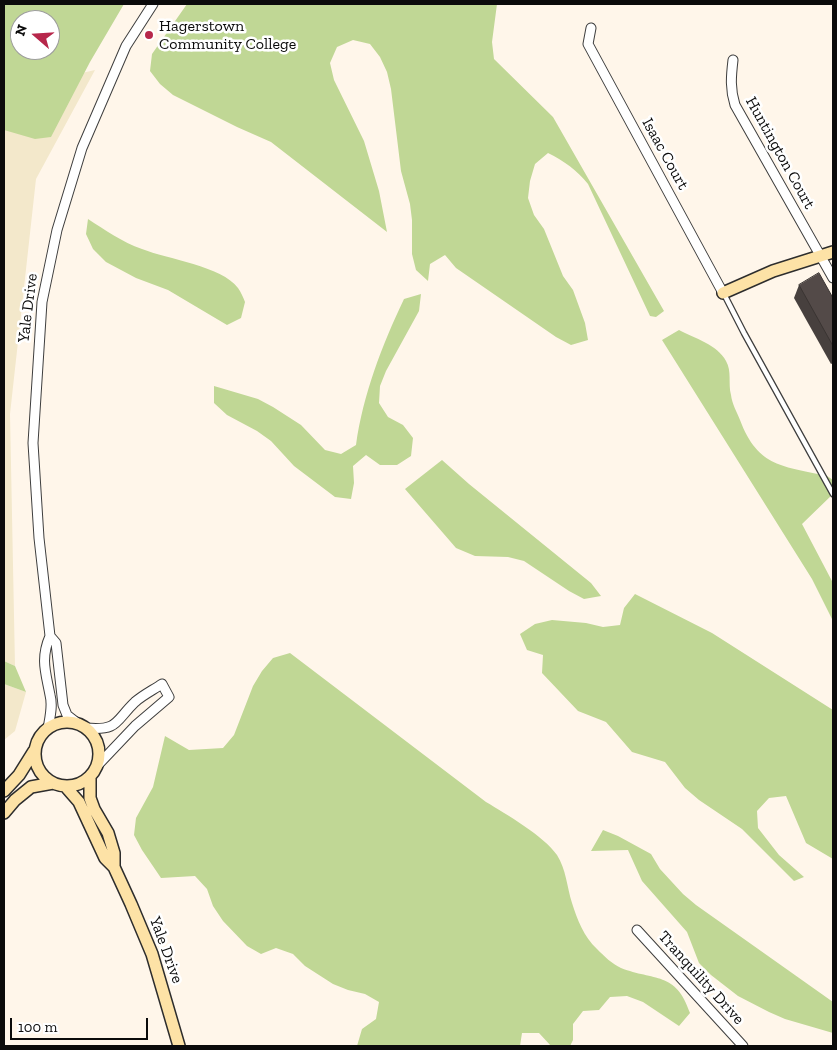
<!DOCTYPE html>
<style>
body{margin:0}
#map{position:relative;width:837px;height:1050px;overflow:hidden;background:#fff6ea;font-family:"Zilla Slab",serif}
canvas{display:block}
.frame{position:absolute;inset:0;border:5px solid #0b0b0b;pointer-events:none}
.north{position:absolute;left:10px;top:10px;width:50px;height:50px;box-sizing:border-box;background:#fff;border:1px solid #9d9d9d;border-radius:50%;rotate:289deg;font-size:14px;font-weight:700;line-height:20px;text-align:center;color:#0b0b0b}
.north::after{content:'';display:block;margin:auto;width:18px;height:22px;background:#b7274b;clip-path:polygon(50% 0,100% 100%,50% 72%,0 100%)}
.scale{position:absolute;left:10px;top:1018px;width:138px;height:22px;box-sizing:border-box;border:2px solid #0b0b0b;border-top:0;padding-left:6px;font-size:15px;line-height:18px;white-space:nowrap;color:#0b0b0b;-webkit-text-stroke:4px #fff;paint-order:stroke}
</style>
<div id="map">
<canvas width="837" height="1050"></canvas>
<div class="frame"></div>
<div class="north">N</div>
<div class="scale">100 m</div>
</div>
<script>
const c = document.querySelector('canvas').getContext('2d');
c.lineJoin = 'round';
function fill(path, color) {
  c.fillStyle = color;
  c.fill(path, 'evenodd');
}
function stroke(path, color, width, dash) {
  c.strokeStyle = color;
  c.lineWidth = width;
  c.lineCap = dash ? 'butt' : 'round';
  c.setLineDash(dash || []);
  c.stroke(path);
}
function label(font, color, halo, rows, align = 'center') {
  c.font = font + ' "Zilla Slab",serif';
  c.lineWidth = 5;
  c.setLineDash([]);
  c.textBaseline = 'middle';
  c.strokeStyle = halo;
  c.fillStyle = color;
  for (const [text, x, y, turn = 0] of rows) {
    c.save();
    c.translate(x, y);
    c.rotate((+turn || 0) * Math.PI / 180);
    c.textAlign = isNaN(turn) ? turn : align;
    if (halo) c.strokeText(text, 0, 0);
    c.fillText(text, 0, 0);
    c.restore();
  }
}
fill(new Path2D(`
 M95,70L36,179L10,414L15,666L4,661V91Z
 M4,684L26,692L15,731L4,740Z`), '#f3e8cb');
fill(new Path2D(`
 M4,4H124L90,62L51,137L35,139L4,130ZM20,20H50V50H20Z
 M187,4H497L492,42L494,59L553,117L664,311L656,317L650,316L588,184C577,170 564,161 548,153L535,164L530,181L528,198L534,215L544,229L563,276L573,290L585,323L588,340L571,345L556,337L456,268L445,255L430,264L428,281L416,270L412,254V220L410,204L401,171L391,89L387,72L380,57L370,44L353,40L337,47L330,63L334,80L364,141L379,191L387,232L271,142L237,127L173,95L160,84L150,71L152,54Z
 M88,219C105,230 122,242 142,249C167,259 222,266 238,288C241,292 243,297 245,302L241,318L227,325L168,290L136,278L106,262L93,249L86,234Z
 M421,294L419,311L386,371L380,386L379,403L388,417L403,425L413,438L411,456L397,465H380L366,455L353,466L354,483L351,499L335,497L294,466L271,441L257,431L227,415L214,403V386L258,399L273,407L301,425L325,450L341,454L356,445C363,395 382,345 404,299Z
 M679,330C694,338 718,345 726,361C732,371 728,384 731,395C732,404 737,412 740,420C758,468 784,466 827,476L833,480V494L802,524L833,583V621L812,579L662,340Z
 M442,460L469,484L591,583L601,596L584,599L569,591L524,561L508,557L475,556L456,548L405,489Z
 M635,594L712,633L833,710V859L806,843L786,796L769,798L757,811L758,828L779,855L804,877L794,881L742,829L699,800L685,788L665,762L632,752L606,722L578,711L542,673L543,655L527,650L520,634L535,624L552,620L586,623L603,627L620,625L624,608Z
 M290,653L486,802C506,814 544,836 557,855C566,869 567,887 572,903C577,919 584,937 597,949C604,956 612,964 621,968C654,981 676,971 690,1013L679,1026L643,1002L627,996L610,997L599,1010L583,1011L573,1024V1040L570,1046H551L539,1033H522L520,1046H357L362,1029L376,1019L379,1002L365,994L348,990L333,984L305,966L293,954L276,948L261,954L247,946L223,921L213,906L207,889L195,876L161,878L142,850L134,835L136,818L153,787L165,736L189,750L223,748L234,735L253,686L262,671L273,658Z
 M4,661L15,666L26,692L4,684Z
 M603,830L618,836L651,854L660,869L683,894L696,905L833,1002V1033L785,1019L769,1012L738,996L711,975L699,963L687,932L642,881L628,850L591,851Z`), '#c0d795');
const lane = new Path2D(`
 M724,294L744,333L833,494`);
const street = new Path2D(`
 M591,28L588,44L723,293
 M733,60C731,77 730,89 735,105L833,278
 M50,636L56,643L63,705L67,715L80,725
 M48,728C50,717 53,706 50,695C46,673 40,659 50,636L39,538L33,443L42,302L57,230L82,148L126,46L153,4
 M86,728C119,731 115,721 135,702C143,695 153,690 162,684L169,697L135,726L97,766
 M637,930L743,1046`);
const secondary = new Path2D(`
 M723,293L773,271L833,252
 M35 754a32 32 0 1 1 64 0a32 32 0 1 1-64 0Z
 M90,777V798L94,809L108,833L114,853V867
 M65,786L79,802L105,858L114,867L131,904L152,954L179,1046
 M4,791L19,775L34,751
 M4,813L15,800L31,787L53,783`);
stroke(lane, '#3e3e3e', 7);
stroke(street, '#3e3e3e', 11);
stroke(secondary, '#2d2d2d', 14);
stroke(lane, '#fff', 4.5);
stroke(street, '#fff', 9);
stroke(secondary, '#fde2a6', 11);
fill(new Path2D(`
 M799,285L833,298V363L831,364L794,298Z`), '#47403e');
const building = new Path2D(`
 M819,273L833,298V346L799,285Z`);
fill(building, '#534a48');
stroke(building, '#3a3432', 1);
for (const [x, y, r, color] of [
 [149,35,5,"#b7274b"]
]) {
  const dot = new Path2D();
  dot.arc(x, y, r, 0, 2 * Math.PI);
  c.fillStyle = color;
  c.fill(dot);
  stroke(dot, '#fff', 2);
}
label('16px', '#0b0b0b', '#fff', [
 ["Hagerstown",159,26],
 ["Community College",159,44]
], 'left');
label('16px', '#0b0b0b', '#fff', [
 ["Huntington Court",780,153,61],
 ["Isaac Court",665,154,61],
 ["Yale Drive",28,308,-83],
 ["Yale Drive",166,950,70],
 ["Tranquility Drive",701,978,48]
]);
</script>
